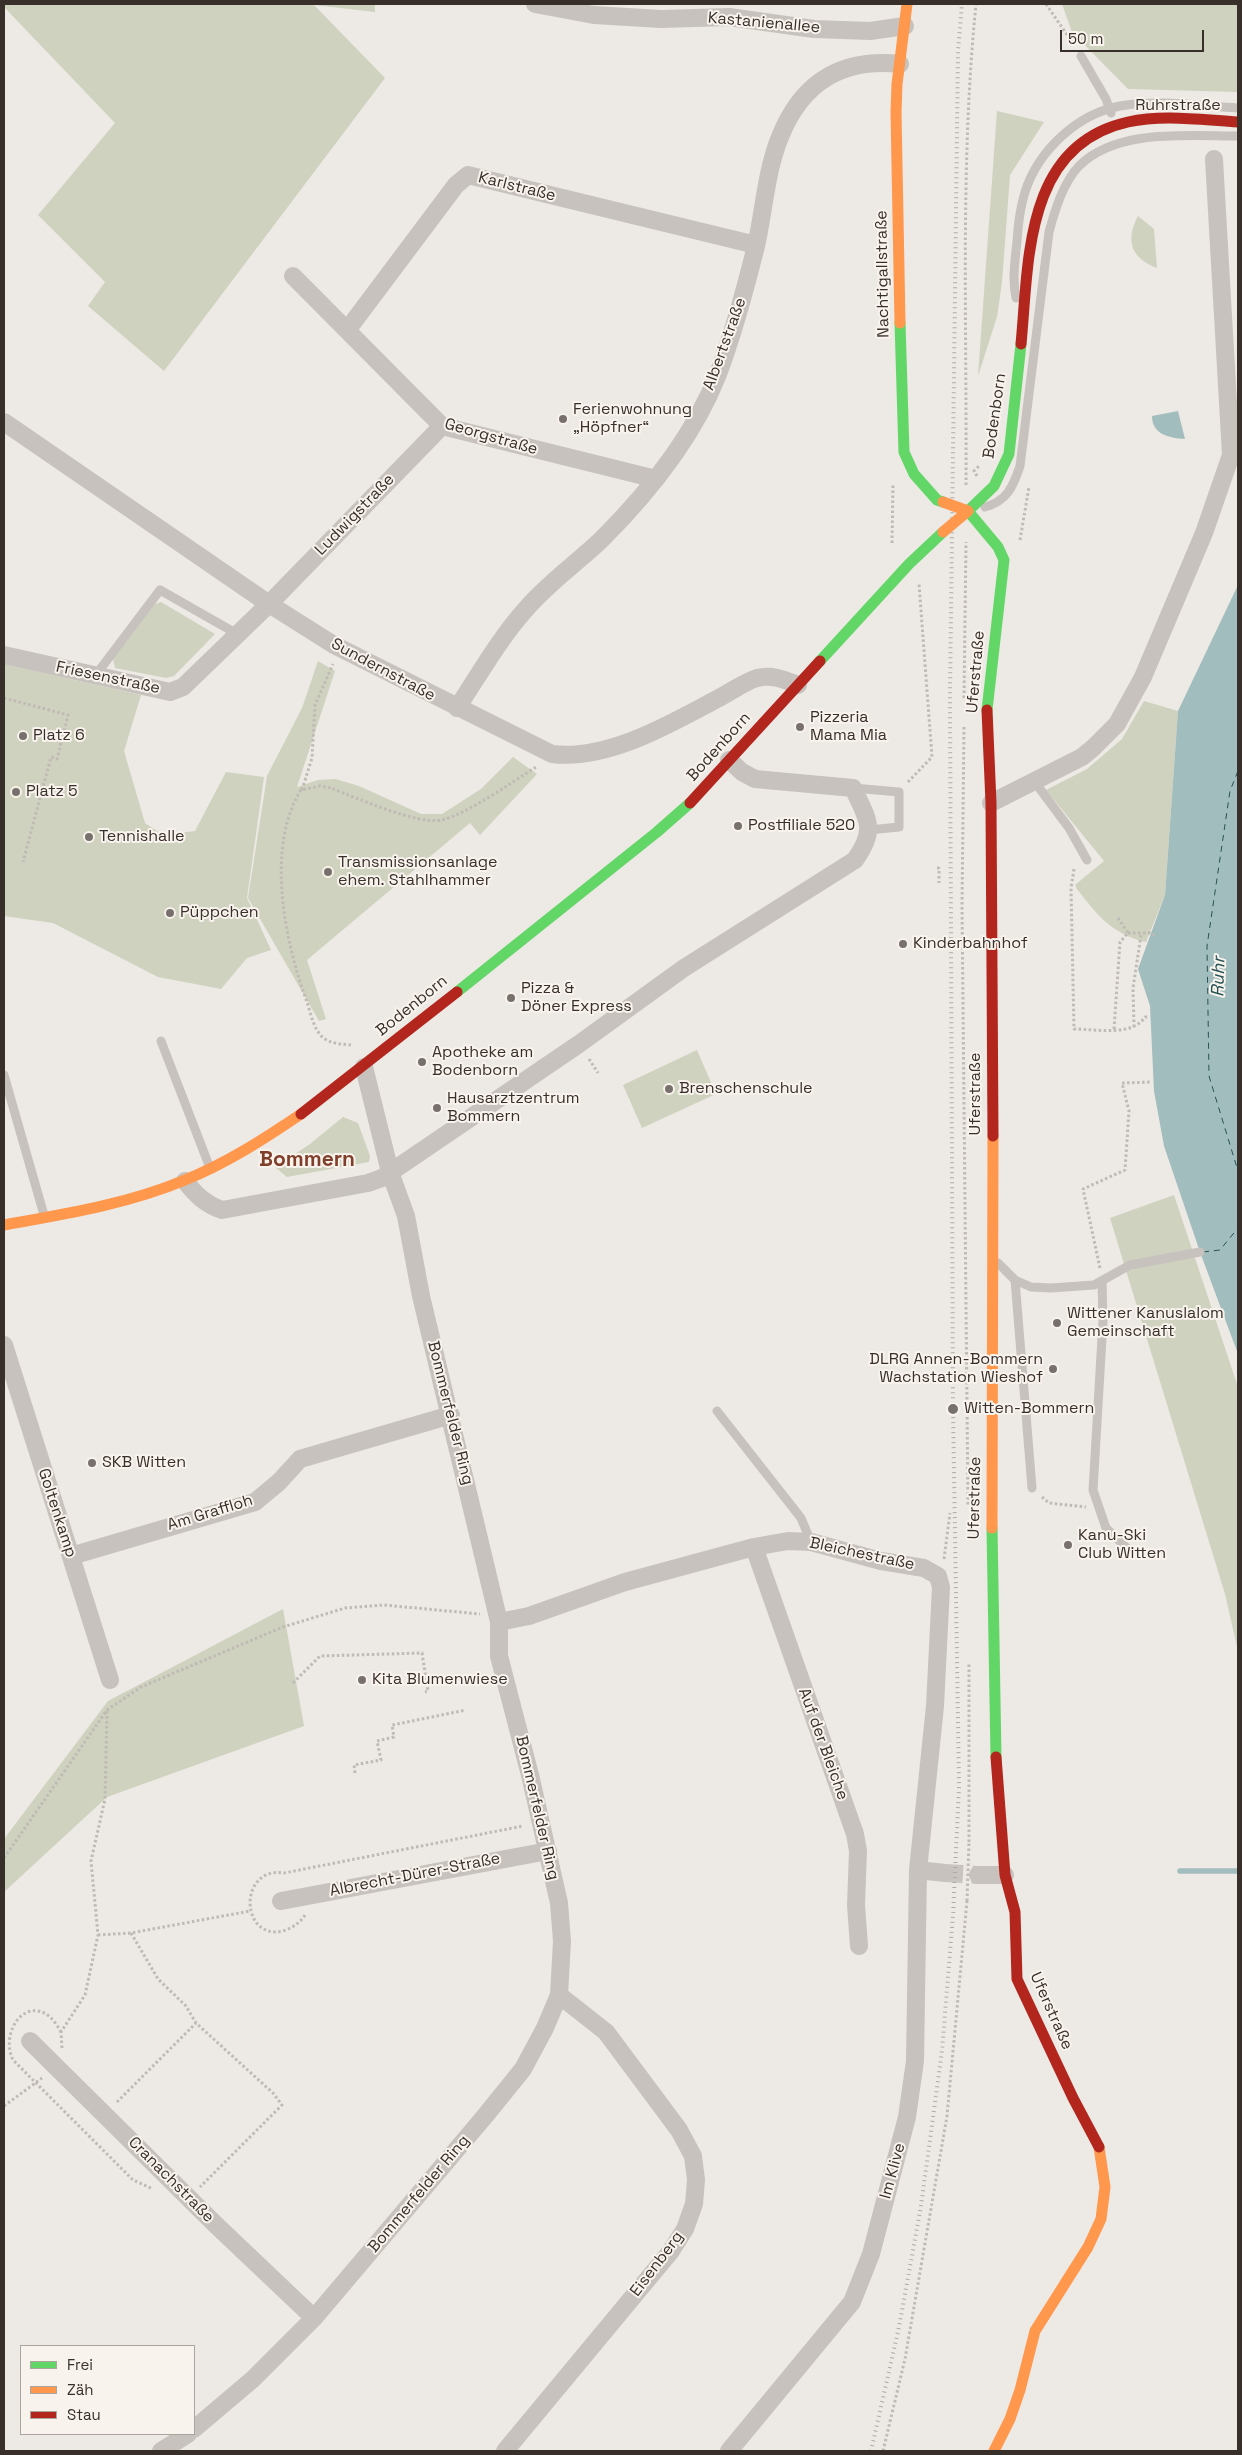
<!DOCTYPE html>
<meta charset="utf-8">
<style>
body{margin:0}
#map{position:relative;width:1242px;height:2455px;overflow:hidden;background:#ede9e4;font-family:"Space Grotesk",sans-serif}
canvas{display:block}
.frame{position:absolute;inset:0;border:5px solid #382f2b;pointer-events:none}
.legend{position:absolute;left:20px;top:2345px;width:175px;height:90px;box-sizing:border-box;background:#f9f3ed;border:1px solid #aca59f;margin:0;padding:6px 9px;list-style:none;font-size:15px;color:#382f2b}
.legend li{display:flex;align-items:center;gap:10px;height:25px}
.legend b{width:25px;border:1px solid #aca59f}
.scale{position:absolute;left:1060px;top:30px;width:144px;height:22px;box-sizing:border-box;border:2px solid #382f2b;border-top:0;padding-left:6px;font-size:15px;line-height:18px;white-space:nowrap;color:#382f2b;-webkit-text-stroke:4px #f9f3ed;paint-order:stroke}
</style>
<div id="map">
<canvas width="1242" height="2455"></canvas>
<div class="frame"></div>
<ul class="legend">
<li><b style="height:6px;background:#63d668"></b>Frei</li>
<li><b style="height:6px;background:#ff974d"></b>Zäh</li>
<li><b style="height:6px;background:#b3261e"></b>Stau</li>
</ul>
<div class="scale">50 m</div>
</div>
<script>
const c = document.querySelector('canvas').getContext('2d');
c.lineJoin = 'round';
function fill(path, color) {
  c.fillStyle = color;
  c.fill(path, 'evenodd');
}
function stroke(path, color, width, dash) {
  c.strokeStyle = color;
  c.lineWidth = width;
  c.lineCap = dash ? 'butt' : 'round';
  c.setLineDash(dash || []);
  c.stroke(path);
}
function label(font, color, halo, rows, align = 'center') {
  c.font = font + ' "Space Grotesk",sans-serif';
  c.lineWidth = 4;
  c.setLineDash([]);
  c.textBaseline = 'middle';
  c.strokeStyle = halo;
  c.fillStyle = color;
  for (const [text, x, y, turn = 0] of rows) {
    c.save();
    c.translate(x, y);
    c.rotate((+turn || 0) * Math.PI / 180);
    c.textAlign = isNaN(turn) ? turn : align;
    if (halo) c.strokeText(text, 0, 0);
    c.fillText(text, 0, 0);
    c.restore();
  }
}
fill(new Path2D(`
 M4,4H375V12L314,5L385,78L164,371L88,306L105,282L38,215L115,123L4,7Z
 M1062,4H1238V92L1128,89L1072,32L1075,30L1072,32Z
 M997,111L1044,122L1010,175L1002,282L997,317L978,376Z
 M1138,216L1154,229L1157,268C1131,258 1125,241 1138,216Z
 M161,602L215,634L174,676L166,678L115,668L113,659L155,604Z
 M318,661L335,671L297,787L318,780L335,779L359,786L421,814H442L481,789L513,757L537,774L480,835L470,823L307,960L326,1019L319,1021L248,898L267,776L302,708Z
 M4,664L141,695L124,751L145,823L163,835L195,831L226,772L264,777L247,898L271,950L247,958L221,989L158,977L53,923L4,916Z
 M1144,701L1178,711L1165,895L1146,942C1112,934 1098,916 1077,889L1075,885L1104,861L1046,790L1087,769L1122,739Z
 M697,1050L716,1094L642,1128L623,1085Z
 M343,1117L358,1123L370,1156L369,1162L287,1177L275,1167L310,1144Z
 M1174,1195L1238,1387V1651L1225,1594L1110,1218Z
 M283,1609L304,1726L107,1797L4,1892V1839L108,1701Z`), '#ced2bf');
fill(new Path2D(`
 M1178,411L1185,439C1170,438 1152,435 1152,416Z
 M1238,585V1354L1200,1252L1164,1146L1154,1091L1150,1006L1138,969L1165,895L1178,711Z`), '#a2bdbd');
stroke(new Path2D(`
 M1180,1871H1238`), '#a2bdbd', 5.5);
stroke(new Path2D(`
 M1238,771L1230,791L1207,946L1209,1076L1238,1171
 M1203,1252L1220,1250L1238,1228`), '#245356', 1, [6, 5]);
stroke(new Path2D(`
 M945,1873L978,1875`), '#c9c4bf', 18, [18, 9]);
stroke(new Path2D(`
 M1046,4L1074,45
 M977,476L974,471L980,465
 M966,485C967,325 960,163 976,4
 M1020,540L1029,487
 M892,543L893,484
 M4,698L68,715L57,759L51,757L23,862
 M964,698L966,542
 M964,727L962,904L968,1505
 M908,782L932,757L919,584
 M302,790L312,758L315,705L333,664
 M937,868H939V883
 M1074,869L1071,888L1074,1029C1095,1029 1132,1037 1145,1017H1149
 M1118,918L1128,933
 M1128,933H1150L1155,936
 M1134,1027L1133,988L1141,935
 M1114,1029L1120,942L1128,933
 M351,1045C342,1044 333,1044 325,1039C314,1032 311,1014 307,1002C285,943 265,847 301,790L320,786L331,788C357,798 417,825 442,820C469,813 512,782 536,767
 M589,1059L598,1073
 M1100,1268L1083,1189L1125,1170L1129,1111L1122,1083L1151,1082
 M1042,1497L1049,1503L1086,1507
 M944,1559L950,1513
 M293,1683L320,1656L422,1653L428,1691L425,1692
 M355,1773L354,1765L381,1760L377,1741L394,1737L392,1725L466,1710
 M969,1842V1664
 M4,1858L107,1710L141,1687L283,1627L345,1608L384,1605L480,1614
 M305,1915C300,1923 292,1928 283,1931C240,1941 238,1866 284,1873L523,1826
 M131,1933L158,1979L186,2006L196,2023L273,2093L282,2105L200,2187
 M98,1935L131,1933L250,1911
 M61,2032C58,2027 54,2020 49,2016C24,1997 0,2033 13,2060L133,2180L153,2189
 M62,2048L61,2032L85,1995L98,1935L91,1861L105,1799L107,1710
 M117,2102L196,2023
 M4,2106L42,2078
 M883,2451L905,2359L947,2116L967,1901`), '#c0bab5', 3, [2.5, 2.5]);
stroke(new Path2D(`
 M1081,56L1106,99L1111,113
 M1016,298C1012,279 1015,261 1017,241C1018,225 1020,208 1025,192C1038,151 1077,114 1120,106C1158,99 1200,106 1238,108
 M985,507C1007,501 1013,487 1020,466L1049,232C1055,210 1063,183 1079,166C1117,128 1189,136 1238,136
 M95,676L160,590L239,635
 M1034,781L1069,828L1087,860
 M853,788L899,792V827L869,830
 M161,1041L210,1168
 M4,1075L44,1215
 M998,1263L1015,1280L1031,1287L1051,1288L1094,1285L1130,1265L1200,1252
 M1015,1280L1032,1488
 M1102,1281L1103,1321L1093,1490L1106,1528L1130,1551
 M717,1411L801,1518L811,1542`), '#c7c2bd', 9);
stroke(new Path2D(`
 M535,4L594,15L661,19L729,17L814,29L870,31L905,26
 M293,276L442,426L656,479
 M348,329L456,185L468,175L756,245
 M4,422L269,604L334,645L552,754C607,761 670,724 717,699C729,693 744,682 757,678C772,674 785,680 798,685
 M4,655L170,692L183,687L269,604L442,426
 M457,708C479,675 499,639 526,609C548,583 577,563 602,539C649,492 694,436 718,374C734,332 745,290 756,246C764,211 766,171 780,137C802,82 842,58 900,64
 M991,803L1082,757L1093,748L1117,724L1143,677L1204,533L1231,455L1214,159
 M185,1181C196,1195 205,1204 222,1210L368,1183L382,1178L579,1044L684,968L855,860C877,829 868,820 853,788L755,779L742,772L729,760
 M4,1345L110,1680
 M754,1547L855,1834L858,1851L856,1905L859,1946
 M71,1556L255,1502L279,1482L300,1459L451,1415
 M499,1622L529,1616L625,1582L754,1547L788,1541L811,1542L881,1561L924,1568L938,1576L941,1587L935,1706L918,1870L915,2061L907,2117L871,2254L852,2302L729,2451
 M918,1870L945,1873
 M978,1875H1005
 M281,1901L548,1851
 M30,2041L216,2225L314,2318
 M194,2429L253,2379L314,2318L485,2116L523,2069L545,2028L559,1995L562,1941L559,1903L530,1775L499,1656V1622L421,1296L406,1216L390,1172L364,1067
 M161,2451L188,2434
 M505,2451L671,2251L685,2229L694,2204L696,2180L693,2156L679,2130L606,2032L559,1995`), '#c7c2bd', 18);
stroke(new Path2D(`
 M900,323L904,452L914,474L937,500L943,502
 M820,661L909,564L943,532
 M987,710L1004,560L998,547L968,511L994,486L1009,454L1021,344
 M457,992L657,832L690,803
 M992,1528L996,1757`), '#63d668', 11);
stroke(new Path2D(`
 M900,323L896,112L897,84L907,4
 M4,1225C65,1214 128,1204 185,1180C227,1163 264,1139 301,1114
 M992,1528L993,1136
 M994,2451L1010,2419L1020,2390L1035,2331L1088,2247L1101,2219L1105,2187L1099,2147`), '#ff974d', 11);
stroke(new Path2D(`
 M1021,344C1029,261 1024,145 1128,122C1163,114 1202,120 1238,122
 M987,710L991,803L993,1136
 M690,803L820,661
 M301,1114L457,992
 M996,1757L1005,1875L1015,1912L1017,1979L1073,2098L1099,2147`), '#b3261e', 11);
stroke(new Path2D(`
 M871,2451L899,2327L921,2206L942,2051L953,1915L959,1787L953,1409L950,694L958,51L962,4`), '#afaaa7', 4, [1, 4]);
stroke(new Path2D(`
 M967,1901L969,1842`), '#c0bab5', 3, [2.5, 2.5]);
stroke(new Path2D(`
 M943,502L968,511L943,532`), '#ff974d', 11);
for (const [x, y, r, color] of [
 [563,419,5,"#77706c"],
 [800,727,5,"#77706c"],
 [23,736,5,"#77706c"],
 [16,792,5,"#77706c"],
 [738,826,5,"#77706c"],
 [89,837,5,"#77706c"],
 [328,872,5,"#77706c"],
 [170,913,5,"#77706c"],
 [903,944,5,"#77706c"],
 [511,998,5,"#77706c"],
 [422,1062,5,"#77706c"],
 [669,1089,5,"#77706c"],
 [437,1108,5,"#77706c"],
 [1057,1323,5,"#77706c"],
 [1053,1369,5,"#77706c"],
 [953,1409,6,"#77706c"],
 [92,1463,5,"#77706c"],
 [1068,1545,5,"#77706c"],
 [362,1680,5,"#77706c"]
]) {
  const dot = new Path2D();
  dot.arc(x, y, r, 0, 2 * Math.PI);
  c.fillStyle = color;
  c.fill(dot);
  stroke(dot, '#f9f3ed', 2);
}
label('16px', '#382f2b', '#f9f3ed', [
 ["Kastanienallee",764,23,5],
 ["Ruhrstraße",1178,106],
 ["Karlstraße",517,187,14],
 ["Nachtigallstraße",883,274,-91],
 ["Albertstraße",725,344,-70],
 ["Bodenborn",995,416,-82],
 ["Georgstraße",491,437,16],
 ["Ludwigstraße",355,515,-46],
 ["Sundernstraße",383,670,28],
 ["Uferstraße",976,672,-85],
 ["Friesenstraße",108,678,12],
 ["Bodenborn",719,747,-48],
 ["Bodenborn",412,1006,-39],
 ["Uferstraße",976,1094,-90],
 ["Bommerfelder Ring",450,1413,76],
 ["Uferstraße",975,1498,-89],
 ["Goltenkamp",57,1513,72],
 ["Am Graffloh",210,1513,-17],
 ["Bleichestraße",862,1554,12],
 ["Auf der Bleiche",823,1744,70],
 ["Bommerfelder Ring",537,1808,77],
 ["Albrecht-Dürer-Straße",415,1875,-11],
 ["Uferstraße",1051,2011,66],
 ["Im Klive",893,2171,-75],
 ["Cranachstraße",171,2180,45],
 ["Bommerfelder Ring",419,2194,-50],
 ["Eisenberg",657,2264,-53]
]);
label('16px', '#382f2b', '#f9f3ed', [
 ["Ferienwohnung",573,410],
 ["„Höpfner“",573,428],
 ["Pizzeria",810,718],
 ["Mama Mia",810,736],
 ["Platz 6",33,736],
 ["Platz 5",26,792],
 ["Postfiliale 520",748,826],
 ["Tennishalle",99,837],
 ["Transmissionsanlage",338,863],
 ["ehem. Stahlhammer",338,881],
 ["Püppchen",180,913],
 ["Kinderbahnhof",913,944],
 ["Pizza &",521,989],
 ["Döner Express",521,1007],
 ["Apotheke am",432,1053],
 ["Bodenborn",432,1071],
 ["Brenschenschule",679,1089],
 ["Hausarztzentrum",447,1099],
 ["Bommern",447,1117],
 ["Wittener Kanuslalom",1067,1314],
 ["Gemeinschaft",1067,1332],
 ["DLRG Annen-Bommern",1043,1360,"right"],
 ["Wachstation Wieshof",1043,1378,"right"],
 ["Witten-Bommern",964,1409],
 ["SKB Witten",102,1463],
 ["Kanu-Ski",1078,1536],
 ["Club Witten",1078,1554],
 ["Kita Blumenwiese",372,1680]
], 'left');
label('italic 18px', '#245356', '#f9f3ed', [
 ["Ruhr",1219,977,-88]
]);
label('bold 21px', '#803f2b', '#f9f3ed', [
 ["Bommern",307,1160]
]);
</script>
